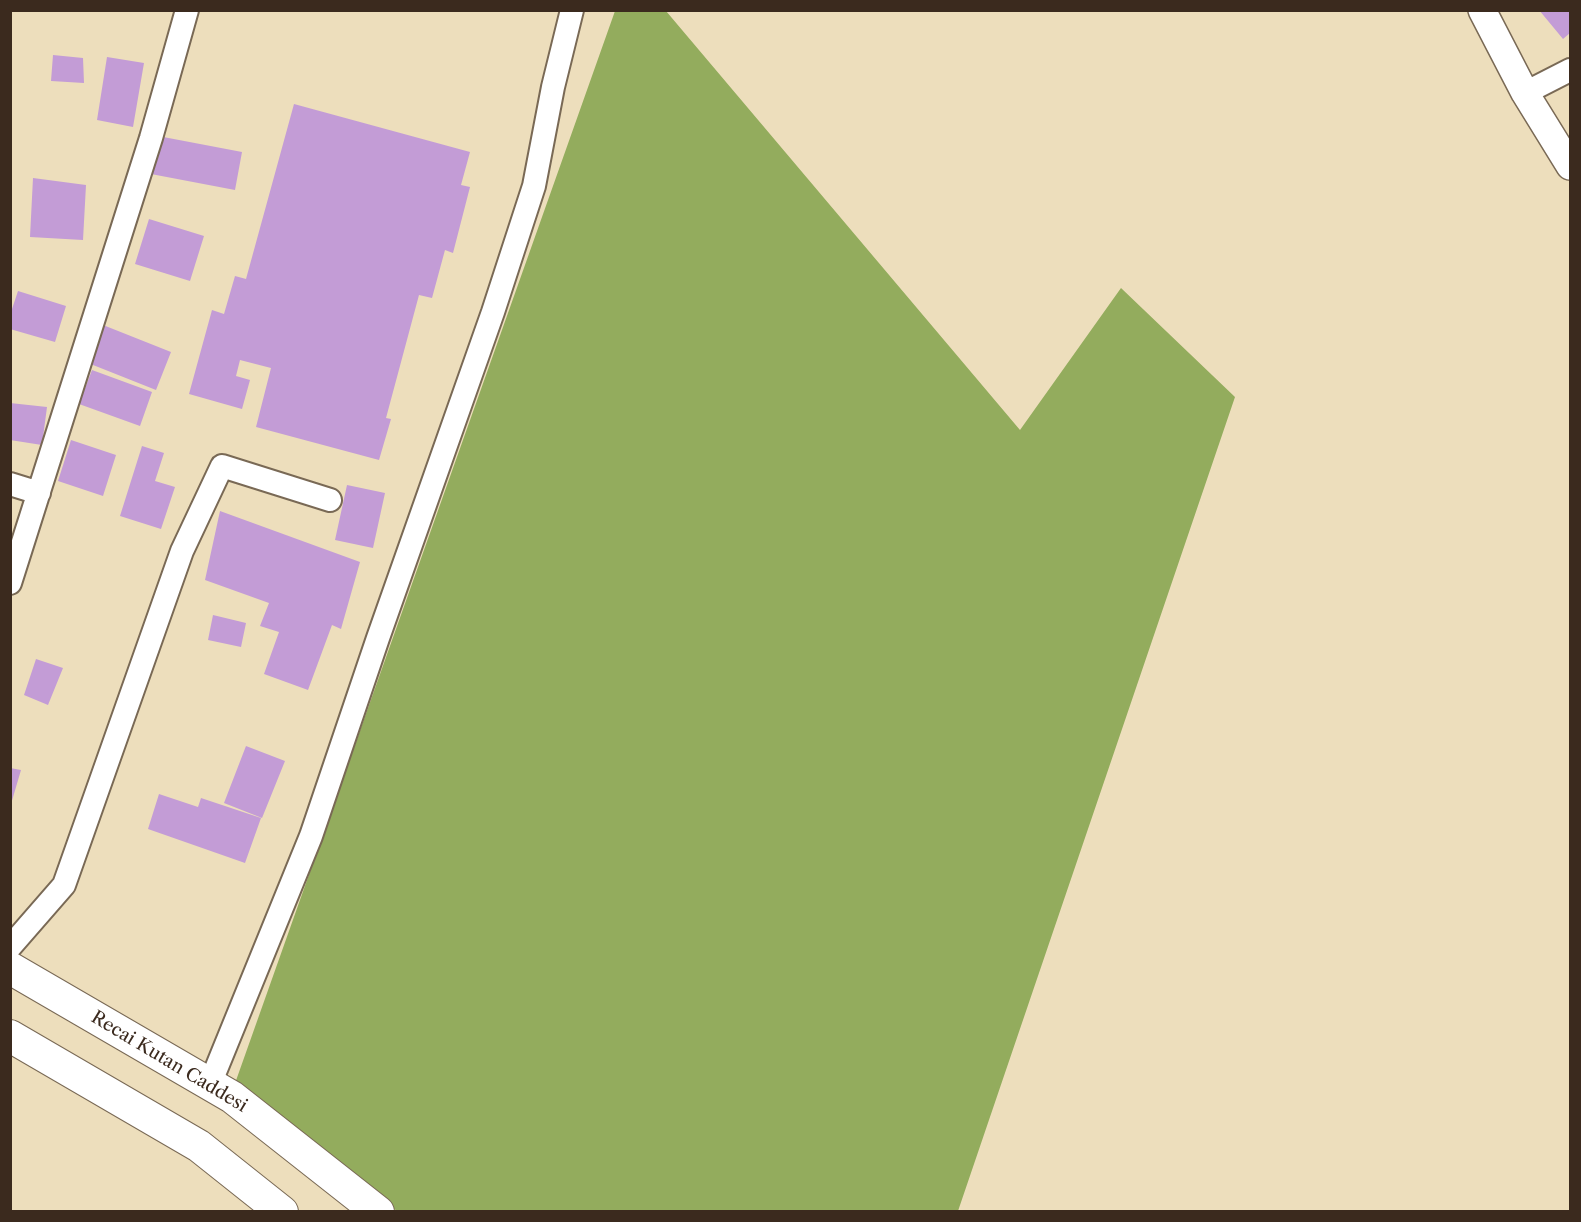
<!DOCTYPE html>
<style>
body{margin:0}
#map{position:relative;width:1581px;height:1222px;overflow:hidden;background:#eddebc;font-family:"Libre Caslon Text",serif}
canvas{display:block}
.frame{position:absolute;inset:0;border:12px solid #3b2a1e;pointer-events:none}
</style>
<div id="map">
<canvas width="1581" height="1222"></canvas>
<div class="frame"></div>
</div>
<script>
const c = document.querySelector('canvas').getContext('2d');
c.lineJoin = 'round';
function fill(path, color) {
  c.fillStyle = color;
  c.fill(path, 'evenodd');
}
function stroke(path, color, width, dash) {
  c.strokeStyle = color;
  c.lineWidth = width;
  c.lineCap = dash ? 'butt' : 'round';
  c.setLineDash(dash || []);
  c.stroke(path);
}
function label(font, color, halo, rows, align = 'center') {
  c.font = font + ' "Libre Caslon Text",serif';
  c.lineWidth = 6;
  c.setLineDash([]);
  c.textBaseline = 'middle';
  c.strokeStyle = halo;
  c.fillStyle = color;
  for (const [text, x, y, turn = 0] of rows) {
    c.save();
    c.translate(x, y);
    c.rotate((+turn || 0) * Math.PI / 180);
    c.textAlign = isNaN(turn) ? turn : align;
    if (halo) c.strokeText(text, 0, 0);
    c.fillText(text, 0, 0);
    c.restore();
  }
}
fill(new Path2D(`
 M615,11H666L1020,430L1121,288L1235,397L958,1211H397L233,1089Z`), '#93ac5d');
fill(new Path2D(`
 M1539,10H1570V33L1563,39Z
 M53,55L83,58L84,83L51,81Z
 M107,57L144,63L133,127L97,120Z
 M294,104L470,152L461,185L470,187L453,253L445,250L432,298L419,295L386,418L391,419L379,460L256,427L271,368L240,360L236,376L250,380L242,409L189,394L212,310L224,314L235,276L246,279Z
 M158,136L242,152L235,190L151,174Z
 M33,178L86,185L83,240L30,237Z
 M149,219L204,236L190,281L135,264Z
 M18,291L66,306L55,342L10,329V315Z
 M103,325L171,352L156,390L88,363Z
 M92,370L152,392L140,426L79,404Z
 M10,403L47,407L42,445L10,440Z
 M71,440L116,455L103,496L58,481Z
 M142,446L164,453L155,481L175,487L161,529L120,516Z
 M347,485L385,493L373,548L335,540Z
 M220,511L360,562L341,629L332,625L308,690L264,674L279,632L260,626L269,603L205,580Z
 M213,615L246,623L241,647L208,640Z
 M36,659L63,668L48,705L24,695Z
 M246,746L285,761L262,818L224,803Z
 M10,768L21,770L11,804H10Z
 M159,794L198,807L201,798L261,818L245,863L148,829Z`), '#c39cd6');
const minor = new Path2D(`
 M1525,93L1570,70
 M10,484L39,493
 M10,583L151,138L187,10
 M10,947L64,885L182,551L222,466L330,500
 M210,1084L311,836L378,638L493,312L534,186L553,87L572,10`);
const tertiary = new Path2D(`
 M1482,10L1525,93L1570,166`);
const secondary = new Path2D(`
 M10,968L232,1097L378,1212
 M10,1036L199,1146L282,1212`);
stroke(minor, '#796955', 26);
stroke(tertiary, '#796955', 30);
stroke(secondary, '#796955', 34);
stroke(minor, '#fff', 22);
stroke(tertiary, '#fff', 27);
stroke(secondary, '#fff', 32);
label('18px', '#3b2a1e', '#fff', [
 ["Recai Kutan Caddesi",169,1062,31]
]);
</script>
